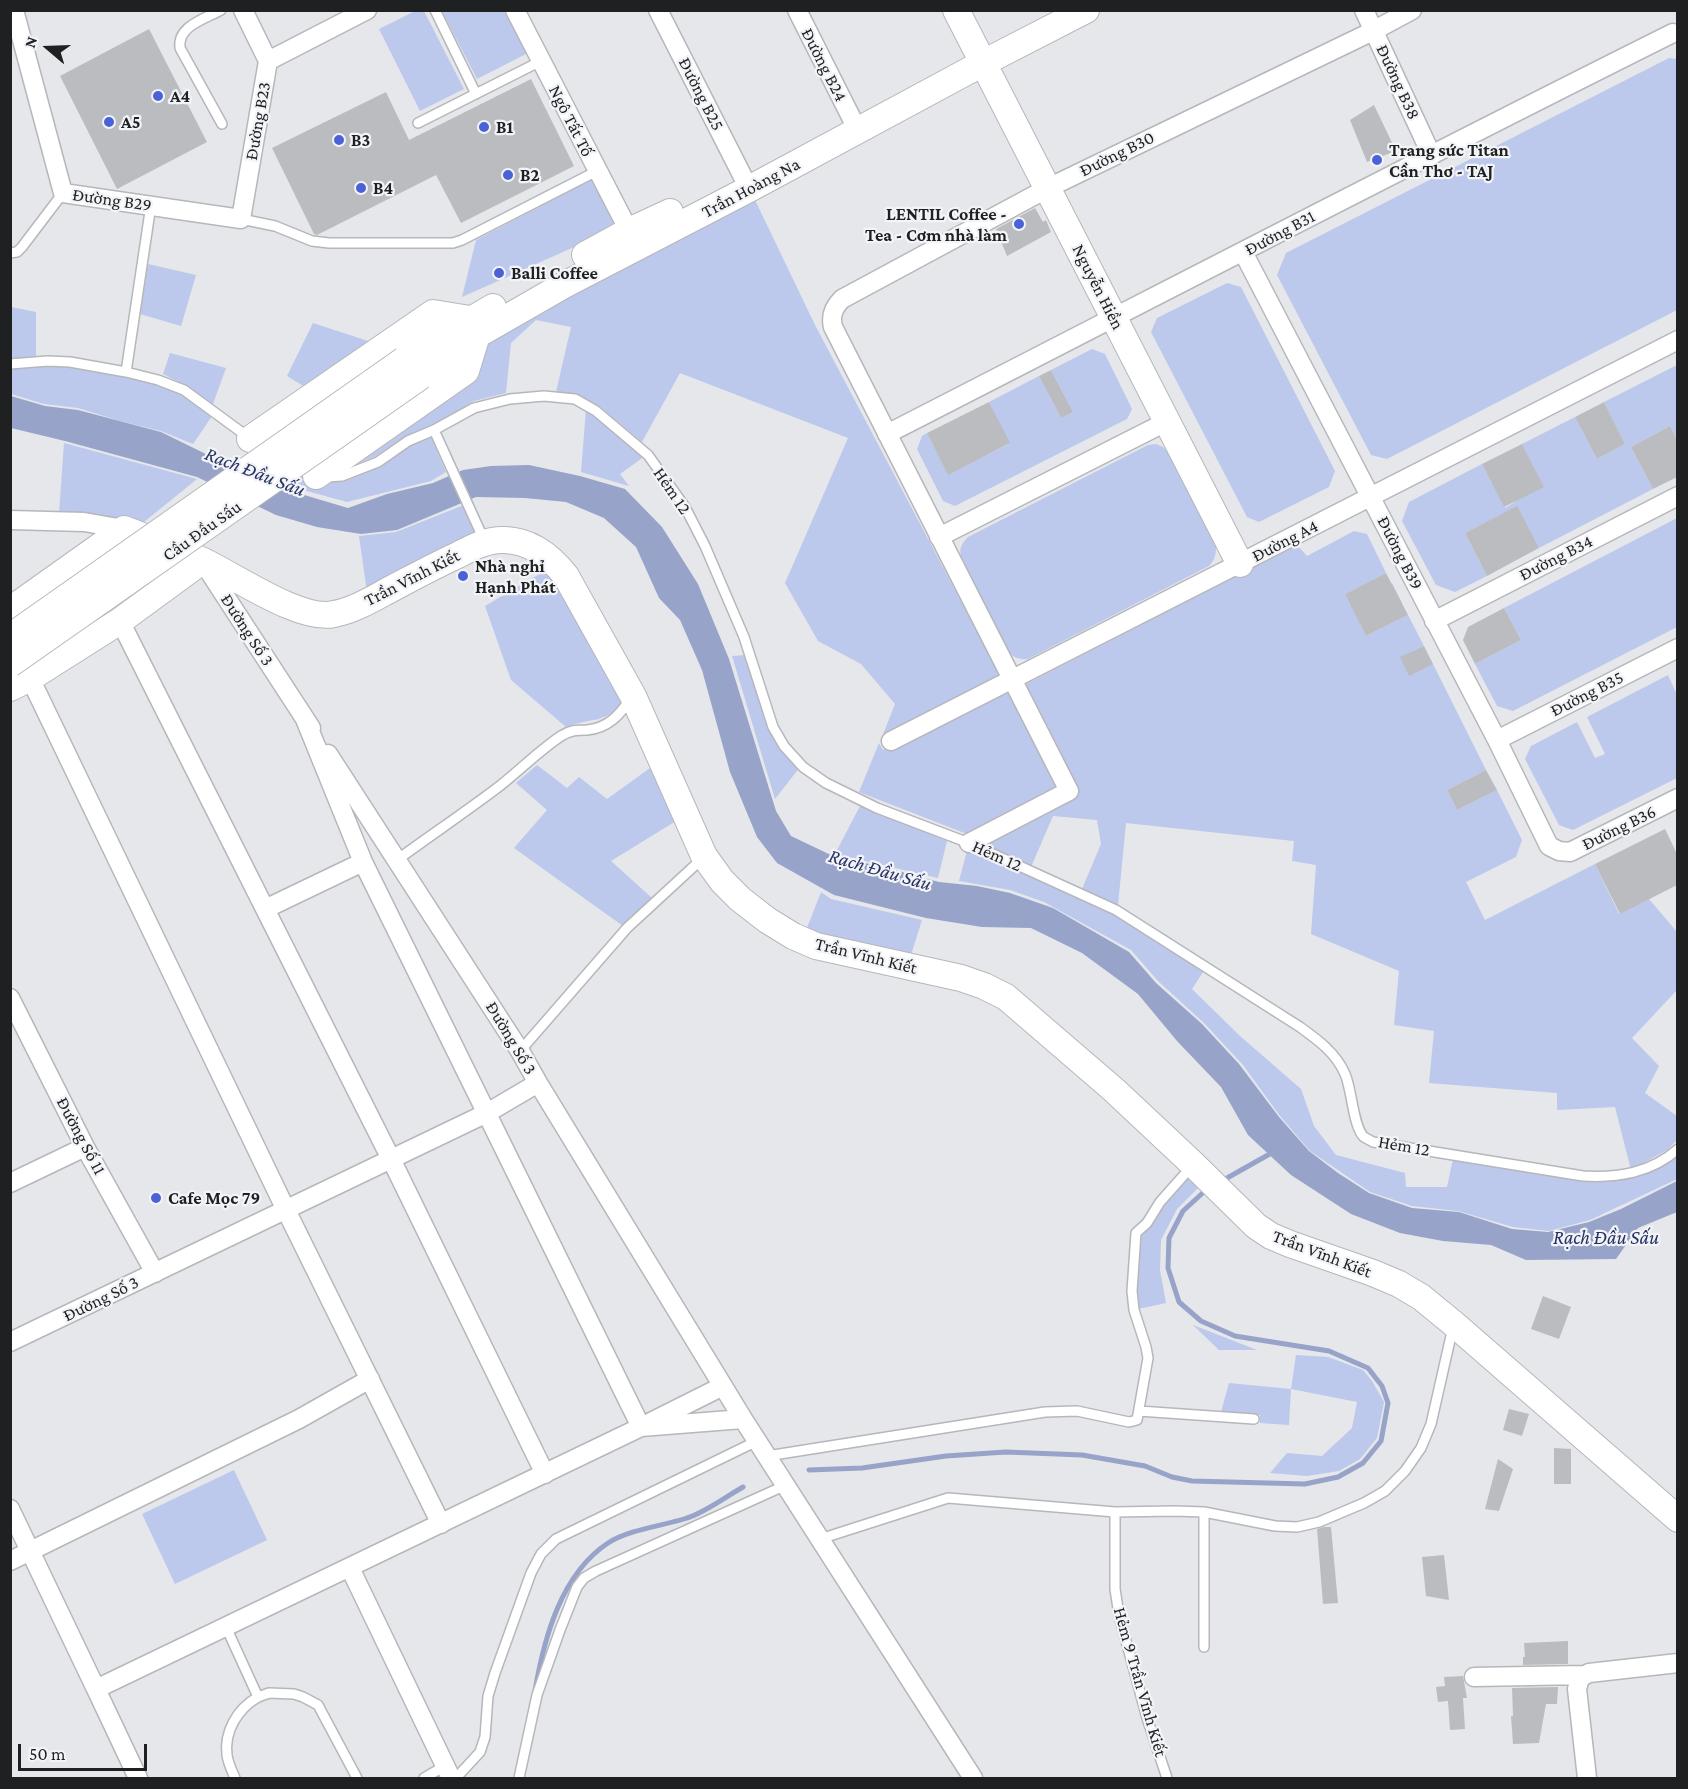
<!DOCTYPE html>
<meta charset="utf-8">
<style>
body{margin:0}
#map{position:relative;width:1688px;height:1789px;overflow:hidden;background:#e5e7eb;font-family:"Crimson Pro",serif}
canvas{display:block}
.frame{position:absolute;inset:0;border:12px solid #1f2021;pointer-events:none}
.north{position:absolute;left:18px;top:18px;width:60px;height:60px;-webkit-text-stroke:4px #f3f4f8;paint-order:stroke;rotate:289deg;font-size:16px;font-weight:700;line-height:24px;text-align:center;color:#1f2021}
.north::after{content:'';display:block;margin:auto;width:21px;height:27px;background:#1f2021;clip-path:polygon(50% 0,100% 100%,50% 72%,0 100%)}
.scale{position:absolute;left:18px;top:1744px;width:129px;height:27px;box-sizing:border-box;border:3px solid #1f2021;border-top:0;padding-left:8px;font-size:18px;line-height:21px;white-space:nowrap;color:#1f2021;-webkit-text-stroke:4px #f3f4f8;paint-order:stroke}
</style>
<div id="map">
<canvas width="1688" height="1789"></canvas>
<div class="frame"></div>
<div class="north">N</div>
<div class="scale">50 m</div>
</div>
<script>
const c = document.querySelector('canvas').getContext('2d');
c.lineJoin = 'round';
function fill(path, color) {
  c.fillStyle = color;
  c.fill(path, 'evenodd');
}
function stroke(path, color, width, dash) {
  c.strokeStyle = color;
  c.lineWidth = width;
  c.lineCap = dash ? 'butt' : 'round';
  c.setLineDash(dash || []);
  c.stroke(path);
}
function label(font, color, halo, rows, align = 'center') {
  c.font = font + ' "Crimson Pro",serif';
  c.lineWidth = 4.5;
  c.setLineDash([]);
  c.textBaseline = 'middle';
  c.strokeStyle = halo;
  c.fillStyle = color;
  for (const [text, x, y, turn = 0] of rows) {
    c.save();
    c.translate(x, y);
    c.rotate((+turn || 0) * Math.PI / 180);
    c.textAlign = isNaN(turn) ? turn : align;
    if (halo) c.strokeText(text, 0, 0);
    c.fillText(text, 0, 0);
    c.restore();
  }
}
fill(new Path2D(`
 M415,11H424L464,89L420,111L379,29Z
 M442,11H507L528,53L477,79Z
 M1669,58L1678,59L1677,310L1387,459L1371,455L1277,275L1286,253Z
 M593,179L619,227L462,297L476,240Z
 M755,200L815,325L1001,677L882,737L895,704L861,664L818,641L785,583L848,438L680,373L642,442L599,406L575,394L556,392L571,327L536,320L511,343L506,393L474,401L435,425L406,436L374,457L339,470L473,343Z
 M148,264L196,275L181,326L140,314Z
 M1227,283L1241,287L1335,471L1329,487L1259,522L1247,517L1151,332L1157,318Z
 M11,307L36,312V359L11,361Z
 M313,323L371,342L354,351L305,387L287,376Z
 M1092,349L1105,354L1132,409L1127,419L955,506L943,501L917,449L922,436L927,433L948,474L1009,444L989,402L1039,376L1061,418L1073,412L1051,370Z
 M170,353L226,368L213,404L181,383L163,374Z
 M43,365H61L147,381L167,387L181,394L212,416L193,444L161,431L120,421L78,408L44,404L11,394L10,367Z
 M1677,365V440L1670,426L1631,447L1653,489L1539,548L1516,507L1465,533L1487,576L1455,592L1436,585L1402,521L1409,502L1482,464L1505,508L1515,502L1493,459L1543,486L1522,444L1575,417L1597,459L1625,444L1604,402Z
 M586,409L645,456L620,474L629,486L581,472Z
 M431,437L446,472L431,481L347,502L267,480L299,476L328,481L353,477L378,465L410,444Z
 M64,443L197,479L144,522L59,513Z
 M1156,444L1163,447L1168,452L1216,546C1216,554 1215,560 1209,566L1028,659C1020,660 1015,658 1009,653L961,556C959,548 962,543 968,537L1148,445Z
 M464,505L476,534L367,592L359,536L396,532Z
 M1677,518V627L1513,711L1497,706L1475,664L1521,640L1504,608Z
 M1354,531L1367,534L1386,573L1345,594L1350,604L1392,583L1402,603L1360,624L1366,636L1408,615L1424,646L1401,657L1433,664L1486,770L1447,790L1457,810L1497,790L1522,840L1516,857L1466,882L1485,920L1595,864L1619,914L1649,899L1677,932V990L1632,1038L1659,1066L1645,1093L1677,1116V1140L1667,1150L1631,1170L1615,1107L1557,1110V1093L1429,1083L1434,1031L1394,1025L1399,971L1311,934L1316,865L1292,861L1294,841L1126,823L1118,905L1082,889L1101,844L1097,820L1053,816L1031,867L983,845L1078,795L1024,685L1297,545L1307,556Z
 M548,569L627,698C604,726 595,716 566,727L511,680L485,606Z
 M746,655L771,731L781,750L800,767L775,799L732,656Z
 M1668,675L1677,695V778L1573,830L1559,825L1525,759L1531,746L1577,722L1595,758L1605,754L1587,717Z
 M1007,691L1059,788L967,834L859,792L879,743L883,750Z
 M537,765L567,788L579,777L607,799L650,768L676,821L611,861L652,898L623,926L514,848L547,810L516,783Z
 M860,806L947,841L938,878L835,854Z
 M968,847L1113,912L1205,969L1192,989L1240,1036L1301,1089L1314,1126L1336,1155L1405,1173L1406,1187H1447L1453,1159C1479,1164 1505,1168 1531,1172C1580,1180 1636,1191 1677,1154V1179L1590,1220L1549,1231L1513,1227L1458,1211L1412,1206L1370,1192L1310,1151L1280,1116L1243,1065L1204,1023L1158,981L1131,950L1044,902L1010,890L959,881Z
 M821,892L831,899L922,920L910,958L805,933Z
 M1192,1172L1202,1184L1177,1209L1161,1240L1160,1270L1166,1303L1138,1309C1137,1296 1136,1243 1141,1234C1151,1214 1177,1189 1192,1172Z
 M1193,1325L1257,1350H1219Z
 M1296,1355L1328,1357L1363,1370L1372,1381L1384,1402L1377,1438L1360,1459L1339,1471L1307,1476L1270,1473L1287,1453L1322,1456L1352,1428L1357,1402L1291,1389L1289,1425L1260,1423V1415L1221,1412L1229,1383L1291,1389Z
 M234,1470L267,1540L175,1584L142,1514Z`), '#bcc8ec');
fill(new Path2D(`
 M11,396L45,406L78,410L161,432L267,484L348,508L387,494L433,483L463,470L491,466L529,465L580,476L625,489L662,527L698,584L729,659L776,811L791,836L835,857L880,866L939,882L977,886L1010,893L1053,908L1129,952L1156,983L1202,1024L1239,1064L1279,1117L1309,1151L1338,1173L1369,1193L1412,1208L1459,1212L1512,1229L1548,1232L1589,1222L1621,1209L1677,1181V1212L1638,1228L1616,1259L1526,1260L1491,1245L1443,1241L1400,1233L1351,1214L1291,1175L1248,1135L1221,1087L1177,1041L1138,994L1082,953L1031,928L982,927L926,918L834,895L777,863L757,837L730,772L702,670L680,620L659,598L636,547L604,518L566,502L525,498L476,497L397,530L361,534L317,527L276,515L197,477L65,441L11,428Z`), '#97a3c8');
stroke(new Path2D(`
 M1220,1182L1275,1151
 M809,1470L862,1468L946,1456L1006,1452L1082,1455L1145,1466L1172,1477L1192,1481L1305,1484L1338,1477L1363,1463L1381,1441L1388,1403L1382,1386L1368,1368L1329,1351L1235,1336L1201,1321L1179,1302L1168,1268L1169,1238L1183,1211L1207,1189
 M535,1691C544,1638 561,1574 608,1543C630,1529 663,1526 687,1518C704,1513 727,1496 743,1487`), '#97a3c8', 5);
fill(new Path2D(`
 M149,29L207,142L117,189L60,76Z
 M531,79L574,166L461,223L436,175L317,235L314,234L272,148L386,92L409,140Z
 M1374,105L1396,151L1367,162L1350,120Z
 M1035,208L1043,222L1046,220L1051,232L1007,256L996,229Z
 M1051,370L1073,412L1061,418L1039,376Z
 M989,402L1010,443L948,475L927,433Z
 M1604,402L1625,444L1597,459L1575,417Z
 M1670,426L1677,440V477L1653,489L1631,447Z
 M1522,444L1544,487L1504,507L1482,464Z
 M1517,506L1539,548L1487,576L1465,533Z
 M1386,573L1408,615L1366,636L1345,594Z
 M1504,608L1521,640L1475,664L1463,640L1468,627Z
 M1424,646L1433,664L1409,676L1400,657Z
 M1486,770L1497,790L1457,810L1447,790Z
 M1665,829L1677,854V885L1620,914L1595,864Z
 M1543,1296L1571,1307L1559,1339L1531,1329Z
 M1509,1409L1529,1414L1522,1436L1503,1430Z
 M1554,1448L1571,1449V1484H1554Z
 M1498,1459L1513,1469L1499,1511L1485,1509Z
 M1324,1527H1331L1338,1603L1323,1604L1317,1529Z
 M1444,1555L1449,1600L1426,1596L1422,1557Z
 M1568,1641V1664L1523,1665V1657H1525L1524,1643Z
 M1463,1676L1467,1698H1463L1465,1729L1450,1730L1448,1701L1438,1702L1436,1687L1445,1686L1444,1677Z
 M1558,1687L1557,1704H1546L1539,1743L1513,1744L1511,1716H1513L1512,1688Z`), '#bbbcc0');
const lane = new Path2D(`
 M221,10C205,19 177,26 180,48L222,124
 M435,10L476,94
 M418,123L541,61
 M241,219L275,226L312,241L329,243H453L462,240L597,171
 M10,253L17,252L22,247L63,193
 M10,364L48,361L70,362L126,372L158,380L184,390L248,437
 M126,372L151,205
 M434,430L484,540
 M326,477L342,476L378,462L408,441L434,430L474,408L510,399L544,396L575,399L596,411L648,455L685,507L705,546L744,637L773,727L784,746L803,767L826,783L877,808L969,843L1116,910L1300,1027C1318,1040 1336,1053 1345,1074C1352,1089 1353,1127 1364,1137C1367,1139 1370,1140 1373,1142L1583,1176C1618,1178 1651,1173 1678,1149
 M397,860C431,835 467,811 501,785C521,769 540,750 561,736C570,730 577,730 587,730C608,728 620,715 630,699
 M520,1051L627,928L704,857
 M1139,1411L1254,1419
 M767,1456L1045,1412L1077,1411L1129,1422L1137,1420L1148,1358L1146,1347L1134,1310L1132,1291L1136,1233L1147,1223L1160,1202L1192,1166
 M1115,1512V1589L1119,1615L1147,1718L1167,1778
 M1204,1512V1647
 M820,1539L948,1498L1115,1512L1174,1511L1204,1512L1275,1526L1297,1527L1319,1522L1364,1503L1385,1491L1405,1471L1421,1448L1431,1424L1453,1327
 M226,1627L258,1697C237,1709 224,1732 227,1755C228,1763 232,1771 235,1778
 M258,1697L269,1693L294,1694L303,1697L318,1705L357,1778
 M424,1778L445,1766
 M456,1778L480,1752L485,1737L488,1696L495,1673L531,1573L541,1554L556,1539L757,1441
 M519,1778L537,1695L560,1630L577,1587L584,1578L596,1571L786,1485`);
const street = new Path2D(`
 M14,10L63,193L241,219L268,61L367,10
 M243,10L268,61
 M515,10L629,231
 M658,10L743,177
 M797,10L852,119
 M1364,10L1431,154
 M1243,252L1497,740L1549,846L1559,851L1570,852L1678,798
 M887,434C1149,300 1410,164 1673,33
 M10,520L84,522L124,529
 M939,537L1166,422
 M203,562L311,728
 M120,621L391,1159L545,1474
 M1434,621L1678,496
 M30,678L286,1210L441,1524
 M1497,740L1678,648
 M891,741L1678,340
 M969,843L1069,791L833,327C830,315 834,307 842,299L1048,188L1373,31L1412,10
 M265,909L363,862
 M10,998L85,1147L155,1273
 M538,1083L743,1419L973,1778
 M10,1183L85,1147
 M10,1342L487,1113L538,1083L520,1051L328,754
 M651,1422L723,1386
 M641,1427L743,1419
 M10,1509L96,1689L641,1427L363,862L305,719
 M10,1561L299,1419L370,1379
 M350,1568L451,1778
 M1474,1677L1584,1675
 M96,1689L138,1778
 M1587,1778L1577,1689L1580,1678L1589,1673L1678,1663`);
const secondary = new Path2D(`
 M956,10L1240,564
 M585,255L629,231L670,212
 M404,360L493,307
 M421,376L477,335L564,285L749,189L983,63L1086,10
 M250,439L433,313L470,319
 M316,476L466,371L477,335
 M10,610L124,529C150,539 176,549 201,560C234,575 300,622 334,614C355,610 374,598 393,588C414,577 436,565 458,555C473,547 488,539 505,540C531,541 551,557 566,576L633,696L704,856L722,881L740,899L767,920L793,936L816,946L961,978L984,986L1006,997L1114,1090L1194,1165L1256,1226L1271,1236L1290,1244L1373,1273L1399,1284L1421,1297L1454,1324L1678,1519
 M10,688L30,678L120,621L202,561`);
stroke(lane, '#b6b7bb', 12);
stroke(street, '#b6b7bb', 21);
stroke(secondary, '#b6b7bb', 28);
stroke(lane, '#fff', 9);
stroke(street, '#fff', 18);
stroke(secondary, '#fff', 26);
const secondaryBridge = new Path2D(`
 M10,637L404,360
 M10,664L421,376`);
stroke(secondaryBridge, '#b6b7bb', 28, []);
stroke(secondaryBridge, '#fff', 26);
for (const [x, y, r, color] of [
 [158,96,6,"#4a62d6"],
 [109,122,6,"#4a62d6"],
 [484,127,6,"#4a62d6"],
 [339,140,6,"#4a62d6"],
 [1377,160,6,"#4a62d6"],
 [508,175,6,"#4a62d6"],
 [361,188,6,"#4a62d6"],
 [1019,224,6,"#4a62d6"],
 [499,273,6,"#4a62d6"],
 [463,576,6,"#4a62d6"],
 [156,1198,6,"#4a62d6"]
]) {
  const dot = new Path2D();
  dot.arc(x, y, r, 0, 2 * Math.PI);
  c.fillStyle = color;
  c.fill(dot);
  stroke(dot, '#f3f4f8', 2);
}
label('18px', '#1f2021', '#f3f4f8', [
 ["Đường B24",824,65,63],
 ["Đường B38",1398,82,65],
 ["Đường B25",701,94,63],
 ["Đường B23",258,121,-80],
 ["Ngô Tất Tố",571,121,63],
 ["Đường B30",1117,154,-26],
 ["Trần Hoàng Na",751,188,-28],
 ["Đường B29",112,200,8],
 ["Đường B31",1280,233,-28],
 ["Nguyễn Hiền",1098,287,63],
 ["Hẻm 12",672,491,56],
 ["Cầu Đầu Sấu",202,531,-35],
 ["Đường A4",1285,541,-27],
 ["Đường B39",1400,553,63],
 ["Đường B34",1556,558,-27],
 ["Trần Vĩnh Kiết",412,578,-27],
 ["Đường Số 3",247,630,57],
 ["Đường B35",1587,694,-27],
 ["Đường B36",1619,828,-26],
 ["Hẻm 12",997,856,24],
 ["Trần Vĩnh Kiết",866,956,14],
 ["Đường Số 3",511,1038,59],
 ["Đường Số 11",81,1136,62],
 ["Hẻm 12",1404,1146,10],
 ["Trần Vĩnh Kiết",1322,1254,21],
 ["Đường Số 3",101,1299,-26],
 ["Hẻm 9 Trần Vĩnh Kiết",1140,1682,74]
]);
label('bold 18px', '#1f2021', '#f3f4f8', [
 ["A4",170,96],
 ["A5",121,122],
 ["B1",496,127],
 ["B3",351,140],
 ["Trang sức Titan",1389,150],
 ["Cần Thơ - TAJ",1389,171],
 ["B2",520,175],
 ["B4",373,188],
 ["LENTIL Coffee -",1007,214,"right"],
 ["Tea - Cơm nhà làm",1007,235,"right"],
 ["Balli Coffee",511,273],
 ["Nhà nghỉ",475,566],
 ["Hạnh Phát",475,587],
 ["Cafe Mọc 79",168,1198]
], 'left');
label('italic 20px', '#273363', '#f3f4f8', [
 ["Rạch Đầu Sấu",255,472,21],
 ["Rạch Đầu Sấu",880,870,16],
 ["Rạch Đầu Sấu",1606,1238]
]);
</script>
